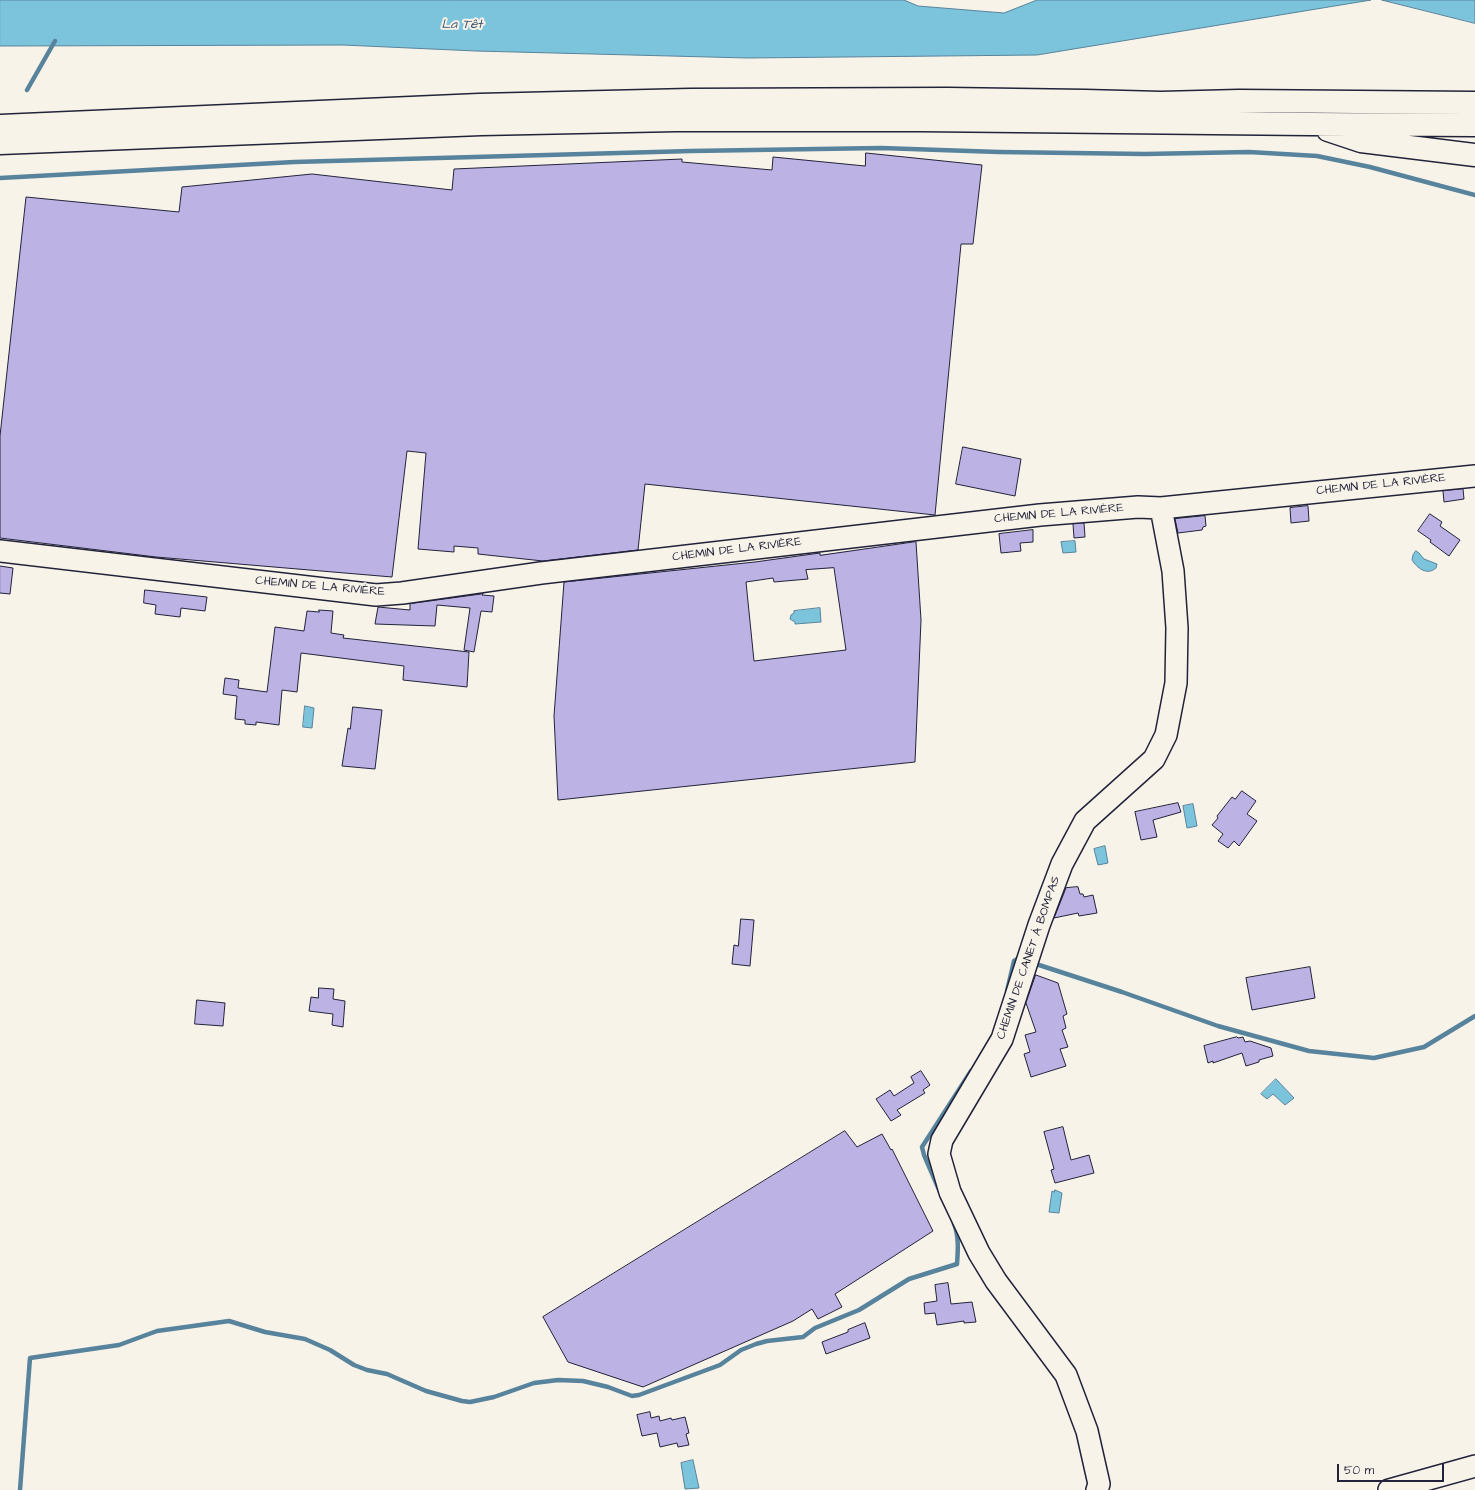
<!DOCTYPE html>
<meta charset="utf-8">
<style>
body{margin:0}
#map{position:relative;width:1475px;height:1490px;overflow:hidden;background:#f7f3e8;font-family:"Architects Daughter",sans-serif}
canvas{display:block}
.scale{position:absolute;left:1337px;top:1464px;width:107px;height:18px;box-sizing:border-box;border:2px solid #22223b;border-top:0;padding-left:5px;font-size:12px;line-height:14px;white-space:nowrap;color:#22223b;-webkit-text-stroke:3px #f7f3e8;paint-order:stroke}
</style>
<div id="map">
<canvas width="1475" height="1490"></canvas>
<div class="scale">50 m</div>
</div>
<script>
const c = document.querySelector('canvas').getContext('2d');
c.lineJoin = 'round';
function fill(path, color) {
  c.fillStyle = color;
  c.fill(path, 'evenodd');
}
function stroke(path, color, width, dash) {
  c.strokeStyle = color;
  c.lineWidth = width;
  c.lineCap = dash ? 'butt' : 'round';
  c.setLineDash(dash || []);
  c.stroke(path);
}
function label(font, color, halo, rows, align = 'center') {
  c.font = font + ' "Architects Daughter",sans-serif';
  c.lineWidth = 4;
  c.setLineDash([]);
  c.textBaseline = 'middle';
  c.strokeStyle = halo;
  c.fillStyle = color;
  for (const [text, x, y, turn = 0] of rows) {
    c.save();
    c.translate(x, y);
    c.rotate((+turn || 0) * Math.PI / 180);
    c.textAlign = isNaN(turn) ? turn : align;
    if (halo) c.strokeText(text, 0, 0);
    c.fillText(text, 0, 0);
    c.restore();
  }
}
const water = new Path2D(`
 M0,0H904L918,6L1004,13L1037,0H1371L1037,55L748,58L476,51L343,45L0,46Z
 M1382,0H1475V23Z
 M1075,541L1076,552L1063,553L1061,542Z
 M1416,551L1419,553L1424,559L1437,564L1436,568C1427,576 1417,568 1412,560L1413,555Z
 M820,608L821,622L795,624V622L790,619L791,615L794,613V611Z
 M305,706L314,708L312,728L303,727Z
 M1193,804L1197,826L1187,828L1183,806Z
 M1105,846L1108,863L1098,865L1094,849Z
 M1276,1079L1294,1098L1285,1105L1273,1094L1267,1099L1261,1094Z
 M1055,1190L1062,1193L1059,1213L1049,1212L1052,1191L1054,1192Z
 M693,1460L699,1488L685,1489L681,1463Z`);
fill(water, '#7cc4dc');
stroke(water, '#58839c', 1);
stroke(new Path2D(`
 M27,90L55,41
 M0,178L294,162L691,151L881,148L999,152L1145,154L1249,152L1317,156L1370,167L1475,195
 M1039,965L1122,992L1218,1026L1309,1051L1374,1058L1424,1047L1475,1016
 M1007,991L1014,961L1019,958
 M940,1192L924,1155L922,1147L971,1071
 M20,1490L30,1358L119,1345L157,1331L229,1321L265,1332L305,1339L330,1350L354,1365L367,1370L387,1374L426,1391L462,1401L470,1402L494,1397L534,1383L558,1380L583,1381L608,1387L632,1396L639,1395L720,1365L741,1350L756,1344L767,1341L803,1337L815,1328L859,1310L909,1279L957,1264C958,1251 959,1236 954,1224`), '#58839c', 4.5);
const building = new Path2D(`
 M866,153L982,165L973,244H961L935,515L645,484L638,550L543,561L478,554V548L454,546V552L418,549L426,453L407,451L392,577L156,557L0,538V436L26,197L179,212L182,187L312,174L452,190L454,169L682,159V162L772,170L773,157L865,166Z
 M963,447L1021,459L1015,496L956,484Z
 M1463,489L1464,499L1444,502L1443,491Z
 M1308,506L1309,521L1291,523L1290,508Z
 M1430,514L1442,522L1440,526L1460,540L1449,556L1430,542L1431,540L1418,531Z
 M1205,516L1206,526L1203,527L1202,530L1178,533L1175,519Z
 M1084,523L1085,537L1074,538L1073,524Z
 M1033,530V542L1020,543L1021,551L1001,553L999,534Z
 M916,542L921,620L915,762L558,800L554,716L564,582L755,562L820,553V555ZM834,568L846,650L754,661L746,582L773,578L774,582L808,579L806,570Z
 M0,566L13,568L10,594L0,593Z
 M145,590L207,597L205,611L181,608L180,617L155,614L156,605L144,603Z
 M483,594L482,595L494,596L492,612L481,611L474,652L464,650L470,608L437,605L435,626L375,624L378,607L410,610V604Z
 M319,610L333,611L331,633L344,635L343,638L469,652L467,687L403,680L404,666L301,653L297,692L282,690L279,725L256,722V725L245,724V720L235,719L237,696L223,694L225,678L239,680L238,688L267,692L275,627L304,631L307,611L319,612Z
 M353,707L382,710L375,769L342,766L348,728L350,729Z
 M1242,791L1256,801L1247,814L1257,821L1239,846L1234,841L1228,848L1218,841L1223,834L1212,825L1218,818L1217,816L1232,797L1235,799Z
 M1178,803L1181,812L1153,820L1157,837L1141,840L1135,812Z
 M1078,887L1080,894H1083L1084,897L1093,895L1097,913L1079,916L1078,913L1054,918L1066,888Z
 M741,919L754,920L750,966L732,964L734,945L738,946Z
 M1310,967L1315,998L1252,1010L1246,978Z
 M1036,975L1058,983L1067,1014L1063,1016L1066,1028L1062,1030L1068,1047L1060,1049L1066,1066L1031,1077L1024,1054L1030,1052L1025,1035L1036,1032L1026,1003Z
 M319,988L334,989L333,999L345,1001L343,1027L332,1025L333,1014L309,1011L311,997L318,998Z
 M197,1000L225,1003L223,1026L195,1024Z
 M1237,1037L1238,1038L1243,1037L1245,1042L1250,1041L1271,1048L1273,1056L1259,1060V1062L1246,1066L1242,1053L1213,1063V1061L1208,1063L1204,1046Z
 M921,1071L930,1085L923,1090L925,1093L897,1110L901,1115L891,1121L876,1099L890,1090L894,1096L914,1083L911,1077Z
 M1063,1127L1071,1160L1089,1155L1094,1173L1055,1183L1051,1170L1054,1169L1044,1132Z
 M845,1131L857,1147L882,1134L891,1150L892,1149L933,1231L835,1294L842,1307L818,1319L812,1309L793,1321L643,1387L568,1362L543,1317Z
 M948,1283L951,1304L972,1302L976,1322L964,1323V1321L937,1325L935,1313L925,1314L924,1303L937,1301L935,1285Z
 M865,1323L870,1338L826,1354L822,1342L848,1332V1330Z
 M650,1412L651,1418L659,1416L660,1421L671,1418L672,1420L685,1417L689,1433L686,1434L689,1445L678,1447L677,1443L660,1447L657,1433L642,1436L637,1415Z`);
fill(building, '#bcb3e4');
stroke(building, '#22223b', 1);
const minor = new Path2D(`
 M0,551L376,595L402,593L541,573L1040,515L1138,507L1161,508L1475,476
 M1097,1490L1099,1484L1087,1431L1066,1375L996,1281L979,1253L950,1192L939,1154L942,1140L1002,1039L1039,925L1062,864L1085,821L1154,759L1166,735L1176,683L1177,628L1173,571L1161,508
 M1389,1490L1475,1466`);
const highway = new Path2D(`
 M0,126L479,105L690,100L948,99L1085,101L1161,103L1239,101L1475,103
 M1328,130L1361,141L1475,155
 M0,143L481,124L676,120H920L1310,124L1475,125`);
stroke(minor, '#22223b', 24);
stroke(highway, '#22223b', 25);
stroke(minor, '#f7f3e8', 21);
stroke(highway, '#f7f3e8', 22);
label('12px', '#22223b', '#f7f3e8', [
 ["CHEMIN DE LA RIVIÈRE",1381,485,-6],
 ["CHEMIN DE LA RIVIÈRE",1059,514,-5],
 ["CHEMIN DE LA RIVIÈRE",737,550,-7],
 ["CHEMIN DE LA RIVIÈRE",320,587,5],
 ["CHEMIN DE CANET À BOMPAS",1029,958,-71]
]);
label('italic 13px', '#3d536b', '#f7f3e8', [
 ["La Têt",462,25]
]);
</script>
